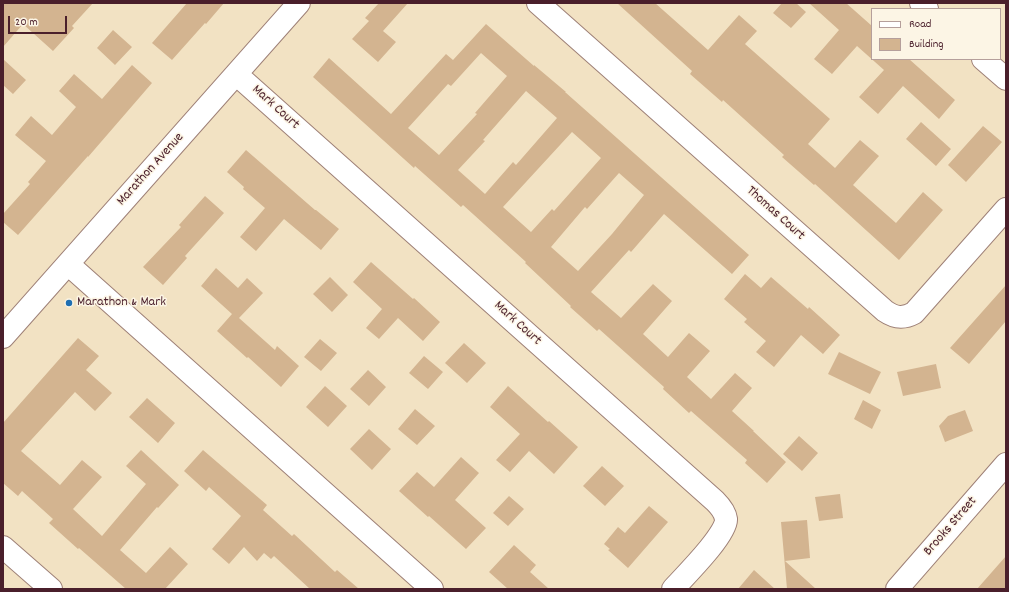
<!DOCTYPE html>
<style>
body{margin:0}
#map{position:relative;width:1009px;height:592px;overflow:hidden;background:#f2e2c3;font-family:Dekko,sans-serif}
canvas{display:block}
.frame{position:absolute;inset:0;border:4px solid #4a1f2b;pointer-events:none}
.legend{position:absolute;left:871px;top:8px;width:130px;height:52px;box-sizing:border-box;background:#fcf5e5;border:1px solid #b59f9b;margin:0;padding:5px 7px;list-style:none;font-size:12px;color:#4a1f2b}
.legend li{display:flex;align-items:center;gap:8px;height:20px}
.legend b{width:20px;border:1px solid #b59f9b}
.scale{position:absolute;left:8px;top:16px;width:59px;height:18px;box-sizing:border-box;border:2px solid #4a1f2b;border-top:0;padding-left:5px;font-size:12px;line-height:14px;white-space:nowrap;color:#4a1f2b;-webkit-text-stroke:3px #fcf5e5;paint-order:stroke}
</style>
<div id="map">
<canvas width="1009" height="592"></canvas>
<div class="frame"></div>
<ul class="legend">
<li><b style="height:5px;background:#fff"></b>Road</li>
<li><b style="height:11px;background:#d3b490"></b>Building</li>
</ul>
<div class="scale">20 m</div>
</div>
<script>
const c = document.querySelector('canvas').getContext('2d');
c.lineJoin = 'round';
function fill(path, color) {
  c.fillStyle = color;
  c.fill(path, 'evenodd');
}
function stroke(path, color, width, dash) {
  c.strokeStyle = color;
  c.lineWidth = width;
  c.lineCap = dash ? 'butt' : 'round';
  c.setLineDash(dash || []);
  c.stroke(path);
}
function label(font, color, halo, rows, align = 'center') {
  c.font = font + ' Dekko,sans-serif';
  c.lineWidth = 3;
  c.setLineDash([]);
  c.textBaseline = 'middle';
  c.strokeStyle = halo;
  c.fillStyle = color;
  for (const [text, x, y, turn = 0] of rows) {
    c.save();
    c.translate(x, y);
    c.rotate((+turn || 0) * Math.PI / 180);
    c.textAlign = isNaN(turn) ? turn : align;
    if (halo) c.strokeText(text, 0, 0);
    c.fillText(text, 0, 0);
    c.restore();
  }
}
fill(new Path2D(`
 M3,3H93L72,26L74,28L53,51L23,24L3,47Z
 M187,3H224L206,24L205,23L172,60L152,43Z
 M379,3H408L383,31L396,42L378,62L352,39L369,21L365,18Z
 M617,3H655L708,50L739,15L757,31L745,44L830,119L808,144L835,168L860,140L879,156L853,185L896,223L923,192L943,210L899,260L815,184L814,185L782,157L784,155L723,100L722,102L690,74L692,71Z
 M782,3H796L806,12L791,28L773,13Z
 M809,3H846L872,26V59H909L955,100L939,119L903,86L878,114L859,97L884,70L857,46L832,74L814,59L839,30Z
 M486,24L534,66V65L566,92H565L749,255L732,274L664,214L631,252L629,250L591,292L621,318L653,284L672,301L643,334L668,357L689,333L710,351L687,377L711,399L735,373L752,388L732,411L754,431H753L786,462L767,483L745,463L747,460L691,411L689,413L663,389L664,387L599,329L597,331L570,307L571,306L525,263L526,262L463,205L461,207L415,166L414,168L313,77L329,58L391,114L446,54L453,60ZM481,53L507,76L475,113L477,114L439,155L408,128L448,84L451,86ZM526,91L557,118L516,165L513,162L485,194L458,170L485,141L483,140ZM572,132L601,158L554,211L552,209L531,232L503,207ZM619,173L644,195L612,234L578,271L551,247L585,207L587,209Z
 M113,30L132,47L115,65L97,48Z
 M3,59L26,80L13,94L3,85Z
 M132,65L152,83L88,157V156L18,235L3,222V214L30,184L28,182L46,161L15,135L31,116L52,135L76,107L59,91L74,74L102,99Z
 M921,122L951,149L936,166L906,139Z
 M983,126L1002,142L966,182L948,165Z
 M246,150L315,210H316L339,229L321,250L284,219L256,251L240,237L265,208L243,189L244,187L227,172Z
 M205,196L224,213L185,256L187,258L163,285L143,267L181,227L179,225Z
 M371,262L413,299L414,298L440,322L423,341L398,318L379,339L366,328L382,309L353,282Z
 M216,268L238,288L247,278L263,293L239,318L275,350L277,346L299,366L281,387L248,357L247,358L217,331L232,314L201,286Z
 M745,274L761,288L771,277L808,309L809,307L840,335L823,354L801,335L774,367L756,352L766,341L744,322L747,319L724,299Z
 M330,277L348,295L332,312L313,294Z
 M1006,285V321L969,364L950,348Z
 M78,338L99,356L86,370L112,393L95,411L75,392L21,451L60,485L82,460L102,477L73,509L102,536L146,484L126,466L141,450L179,485L158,508L157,507L120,550L146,573L170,547L188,564L165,589H126L79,548L78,549L49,523L53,519L22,491L18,496L3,483V423Z
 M320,339L337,353L321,371L304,357Z
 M464,343L486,363L467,383L445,363Z
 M839,352L881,372L870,394L828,374Z
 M424,356L443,372L428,389L409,373Z
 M936,364L941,388L903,396L897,372Z
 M368,370L386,387L369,406L350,389Z
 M325,386L347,406L328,427L306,407Z
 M508,386L548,422L549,421L578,447L554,474L529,451L510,472L496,460L520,434L490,407Z
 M147,398L175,423L158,443L129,417Z
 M863,400L881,410L872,429L854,419Z
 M415,409L435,426L417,445L398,429Z
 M965,410L973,431L945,442L939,426L948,416Z
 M369,429L391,449L372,470L350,449Z
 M799,436L818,453L802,471L783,454Z
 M203,450L267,505L263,510L292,536L294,534L335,572L337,570L359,589H310L274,556L271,559L264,553L257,561L244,547L229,564L212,549L241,516L209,487L206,491L184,471Z
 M461,457L479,473L455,500L486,528L466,549L429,516L428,517L399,491L417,472L434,487Z
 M602,466L624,486L605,506L583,486Z
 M840,494L843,518L819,521L815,497Z
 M509,496L524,509L508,526L493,513Z
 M649,506L668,522L628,568L608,550L610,549L604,544L618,527L625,533Z
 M807,520L810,558L785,561L816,589H787L781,522Z
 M514,545L536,565L530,572L549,589H508L489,572Z
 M1006,556V589H977Z
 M754,570L775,589H738Z`), '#d3b490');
const minor = new Path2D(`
 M538,3L885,311C895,318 903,319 914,313L1006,209
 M921,3L927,9
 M983,59L1006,79
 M236,74L715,501C720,506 725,512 726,519C728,533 684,577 673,589
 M68,264L432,589
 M3,337L299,3
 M3,547L51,589
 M897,589L1006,464`);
stroke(minor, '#9e8077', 24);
stroke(minor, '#fff', 22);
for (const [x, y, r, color] of [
 [69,303,4,"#1f6fb2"]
]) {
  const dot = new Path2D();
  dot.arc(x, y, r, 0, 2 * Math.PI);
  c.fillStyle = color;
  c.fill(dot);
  stroke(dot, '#fcf5e5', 1.5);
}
label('14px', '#4a1f2b', '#fcf5e5', [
 ["Mark Court",275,108,42],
 ["Marathon Avenue",151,170,-48],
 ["Thomas Court",775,214,42],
 ["Mark Court",517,324,42],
 ["Brooks Street",951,527,-49]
]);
label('14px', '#4a1f2b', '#fcf5e5', [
 ["Marathon & Mark",77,303]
], 'left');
</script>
